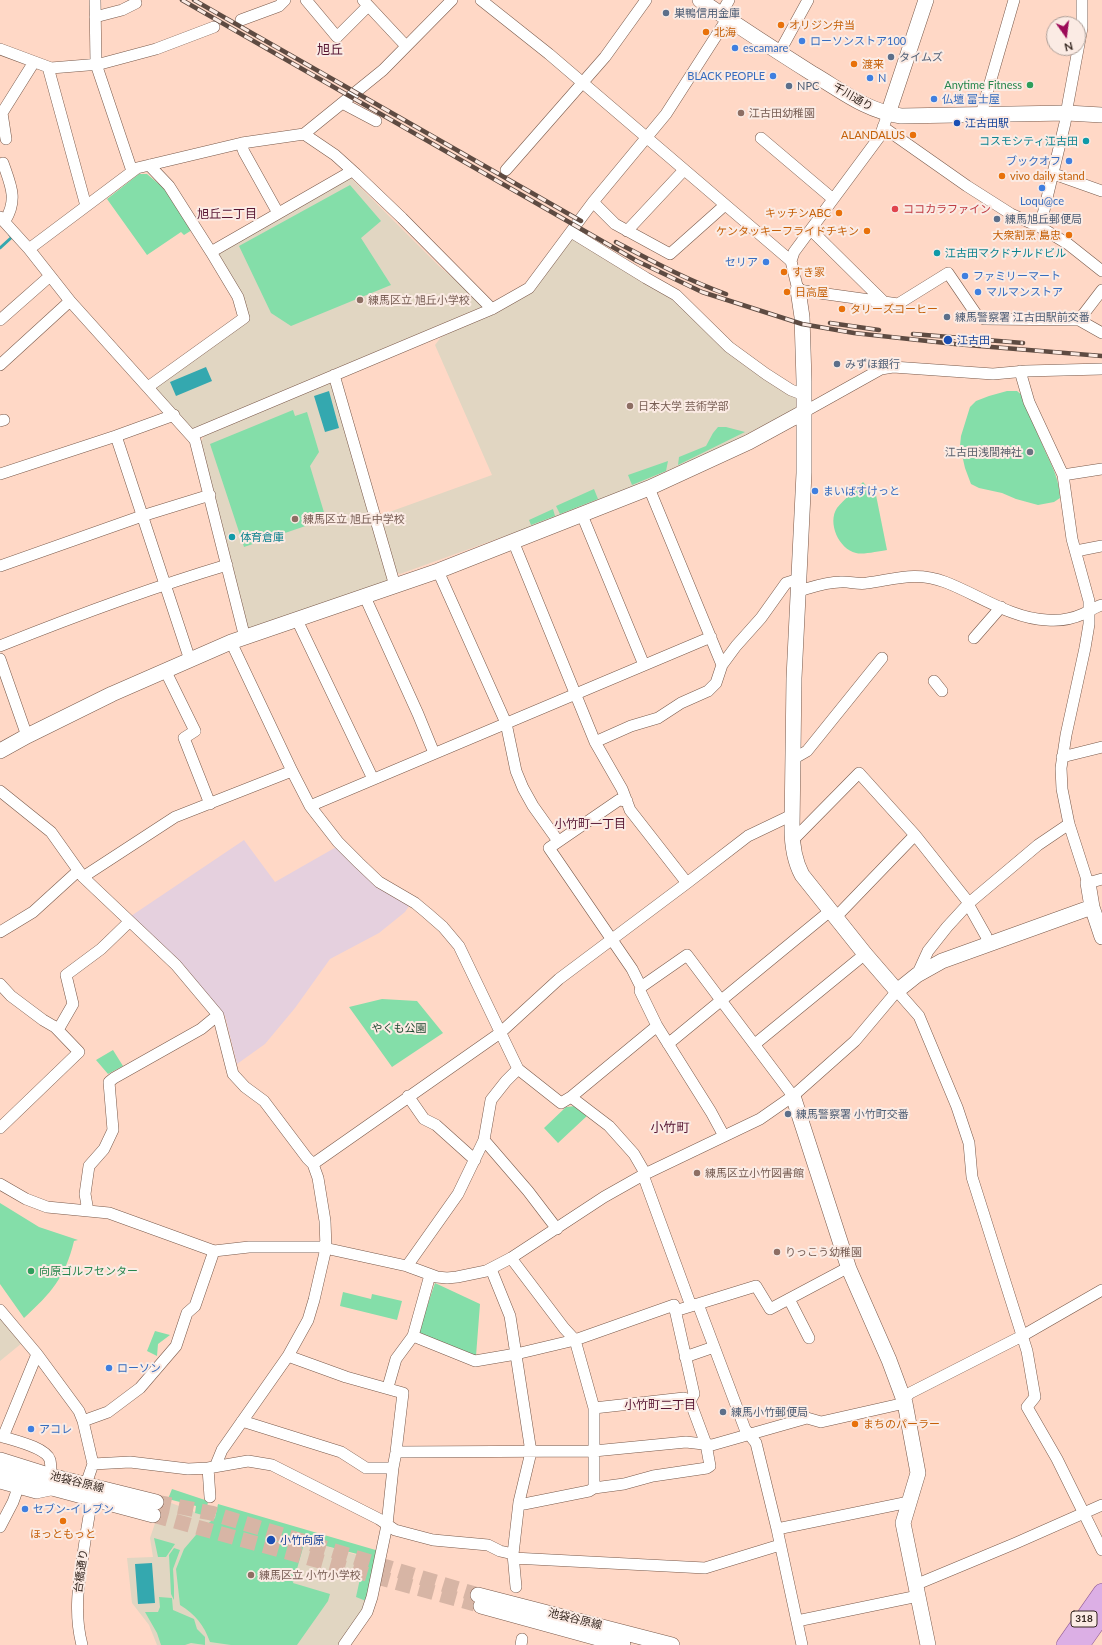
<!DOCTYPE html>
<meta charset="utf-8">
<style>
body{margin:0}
#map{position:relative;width:1102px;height:1645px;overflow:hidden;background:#ffd8c6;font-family:Lato,sans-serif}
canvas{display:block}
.north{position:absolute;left:1046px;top:16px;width:40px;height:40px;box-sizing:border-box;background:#fbebe4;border:1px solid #ac9d96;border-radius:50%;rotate:166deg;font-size:11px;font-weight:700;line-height:16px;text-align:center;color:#352720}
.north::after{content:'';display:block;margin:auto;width:14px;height:18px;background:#9c0a58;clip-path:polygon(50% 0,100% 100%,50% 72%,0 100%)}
</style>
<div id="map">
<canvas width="1102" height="1645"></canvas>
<div class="north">N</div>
</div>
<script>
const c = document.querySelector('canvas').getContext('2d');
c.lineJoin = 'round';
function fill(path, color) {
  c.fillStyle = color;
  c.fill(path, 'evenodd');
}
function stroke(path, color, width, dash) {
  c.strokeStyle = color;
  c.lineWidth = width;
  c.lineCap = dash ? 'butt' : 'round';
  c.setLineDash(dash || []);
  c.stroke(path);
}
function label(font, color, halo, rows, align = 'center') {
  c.font = font + ' Lato,"Noto Sans JP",sans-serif';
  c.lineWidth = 4;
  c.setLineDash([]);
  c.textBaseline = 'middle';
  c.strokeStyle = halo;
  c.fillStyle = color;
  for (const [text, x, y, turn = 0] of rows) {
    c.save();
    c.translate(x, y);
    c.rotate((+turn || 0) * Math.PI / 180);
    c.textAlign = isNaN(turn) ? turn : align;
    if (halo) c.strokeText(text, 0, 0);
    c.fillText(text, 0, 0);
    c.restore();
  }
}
fill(new Path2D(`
 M244,840L275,882L338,846L409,906L405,912L379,933L330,959L295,1008L265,1044L237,1064L225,1016L177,959L131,916Z`), '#e5d0de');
fill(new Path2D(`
 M350,177L439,266L482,303V307L195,428H189L155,390V386L247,320L217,252Z
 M571,237L604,259L679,300L795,396L798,400L797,408L737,439L627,489L530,527L400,574L396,572L381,515L492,475L435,345L441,337L513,303Z
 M328,383L334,386L389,578L388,582L249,630L246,628L200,444L204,436Z
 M0,1318L22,1343L0,1361Z
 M163,1500L206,1516L215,1518V1515L375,1560L363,1612L338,1645H157L149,1625L132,1603L127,1558L153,1557L150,1538Z`), '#e1d6c2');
fill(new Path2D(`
 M139,174H147L167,191L192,230L184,235L181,232L147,255L107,199Z
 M350,185L381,221L361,238L391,285L291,326L271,313L239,246Z
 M1007,391H1017L1023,396C1029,410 1033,425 1040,439C1048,460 1059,474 1060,498L1054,502L1038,505L1016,499L1002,493L979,488L971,484L965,468L960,446L961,436L970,407L976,401L989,396Z
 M293,410L295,416L307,412L319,452L310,466L326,519L244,547L210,444Z
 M718,427H726L745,432L678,465L679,457L706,446L713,433Z
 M668,461L666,471L632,485L628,475Z
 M863,482L870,490H875L887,550C879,551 863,555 856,553C839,549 827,523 837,508C844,499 855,491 863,482Z
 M594,489L598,499L560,514L556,506Z
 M553,509L555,516L531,525L529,520Z
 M382,999L417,1001L443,1033L392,1067L349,1007Z
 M113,1050L123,1066L108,1074L96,1060Z
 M576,1106L588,1115L558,1143L544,1128L566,1107Z
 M0,1203L39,1227L78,1240L74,1241C65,1278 51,1293 24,1318L0,1284Z
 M435,1283L480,1304L476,1356L418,1333Z
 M343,1292L371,1299L372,1294L402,1301L397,1320L340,1306Z
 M155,1331L170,1335L158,1344L157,1356L147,1351Z
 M172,1489L208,1501L206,1516L195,1513L196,1506L168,1499Z
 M218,1504L379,1551L366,1601L356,1597L365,1556L295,1538L267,1534L304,1544L293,1583L330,1594L328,1601L297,1645H231L210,1642C204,1625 195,1614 180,1605L176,1569L184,1549L201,1529L215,1518Z
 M154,1538L175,1544L166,1557H158Z
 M174,1548L180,1550L173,1569L174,1586V1600L171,1594L169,1555Z
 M159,1597L172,1598L173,1610L194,1619L197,1629L205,1637V1645L191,1643L185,1645H161L157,1633L145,1612H158L160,1607Z`), '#84dea9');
fill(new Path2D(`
 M206,367L212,381L176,396L170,382Z
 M329,391L339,428L325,432L314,396Z
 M152,1563L155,1603L138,1604L135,1564Z`), '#34a8af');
stroke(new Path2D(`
 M0,248L12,237L10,235`), '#34a8af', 3);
stroke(new Path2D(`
 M156,1502L211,1513L478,1595
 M153,1515L475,1604`), '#d7b5a5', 15, [15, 8]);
const street = new Path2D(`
 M95,0L96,64L132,171
 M306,0L337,37L368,6
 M363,0L406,46
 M481,0L549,54L791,261
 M721,14L729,0
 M95,17L122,10L136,3
 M241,20L279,6L285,0
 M0,49L51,68L100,64L156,49L214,27
 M779,53L808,0
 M48,67L86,206
 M342,103L376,121
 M981,114L1014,0
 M883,127L967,186L1011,214L1040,227L1068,244L1102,271
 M304,134L335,155L356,174L402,218L492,309
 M761,138L833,199
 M6,139L2,113L34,62
 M241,144L244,152L278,213
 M3,163C11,186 18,199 5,221
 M506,170L605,57L646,0
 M1054,174L1102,191
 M593,202L615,224L670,254L725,205
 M0,217L29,249L70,301L195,440L245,638
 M1040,227L1065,123L1068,103L1082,28V0
 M811,230L884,302L898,304L948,273L976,314L984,319L1079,320L1102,333
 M627,231L684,170
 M571,232L646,278L676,295L729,347L766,374L791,390L804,395
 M29,249L137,168L242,143L304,134L383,70L452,0
 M211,252L352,171
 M884,302L798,290L791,261L794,252L880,136L888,114
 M0,320L50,276
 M1079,320L1102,290
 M0,365L70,301
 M1020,371L1029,402L1063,475L1072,539L1089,601V624L1085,648L1066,735L1061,768L1062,789L1069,824L1088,883L1102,879
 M334,375L395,586
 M148,387L244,318L238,297L211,252L169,186L149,165
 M804,412L881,369L893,367L993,374L1026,371L1102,369
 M0,421L4,420
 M192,435L492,309L529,288L593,202L666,114L727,19
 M116,436L190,660
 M0,474L116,436L174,415
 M1063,475L1102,469
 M649,488L722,665
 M582,515L644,665
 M513,541L595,742L622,789L630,810L687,883
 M1076,551L1102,546
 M0,566L142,516L210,495
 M438,571L506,723L516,771L523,788L533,806L558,841
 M799,591C813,587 826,582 840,582C849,581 859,585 867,583C896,579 916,571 945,582C977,594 1012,619 1047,620C1059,621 1072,619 1083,614C1090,611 1095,607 1102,605
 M365,597L418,714L434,753
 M297,620L373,779
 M974,638L1001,607
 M231,642L292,771L310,806L338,842L359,863L379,882L415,903L427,913L443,927L459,946L518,1069L561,1103L571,1097L609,1126L634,1154L645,1173
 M0,646C75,616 150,588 227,565
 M0,659L27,736
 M165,670L195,731L184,738L210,804
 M934,681L942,691
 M595,742L631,726L658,718L681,703L708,691L716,683L722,665L736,646L761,618L786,583L799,579
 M1062,757L1102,747
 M793,759L807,751L882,658
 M0,791L51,832L83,877L176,965L218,1015L233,1074L245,1087L264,1101L307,1158L313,1164L318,1178L325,1221L326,1248L314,1300L308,1320L288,1356L222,1450L215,1467
 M627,801L619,800L549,848L632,969L641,987L640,991L657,1026L711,1112L724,1136
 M310,806L711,637
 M792,841L859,773L915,835L969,903
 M83,877L175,817L292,771
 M968,904L986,936L989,945
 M835,918L915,835
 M0,932L33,912L78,871
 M917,975L928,951L947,927L969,903L1038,845L1069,824
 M0,984L11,996L43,1020L55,1027L79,1052L0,1128
 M641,987L687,955L793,1096
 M58,1030L73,1004L66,975L101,949L129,922
 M668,1044L830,911
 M755,1044L865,954
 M408,1096L424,1119L436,1125L475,1160
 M571,1097L657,1026
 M484,1140L528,1191L557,1229
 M313,1164L500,1033L559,979L687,883L748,836L792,815
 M643,1175L691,1306
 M0,1184L26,1199L47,1207L109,1213L214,1251L249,1247H320L407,1266L437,1277L447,1278L457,1277L486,1271L511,1258L604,1197L643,1175L760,1119L793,1096L855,1041L897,991L919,1016L957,1107L969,1143L972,1177L1027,1351L1035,1397L1027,1407L1057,1459L1102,1550
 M88,1211L85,1194L89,1166L104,1149L113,1130L109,1082L114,1078L201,1029L218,1015
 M511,1258L564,1328L575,1340L594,1408V1488
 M407,1266L458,1194L484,1140L491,1100L506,1081L518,1069
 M491,1269L510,1316L531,1452L519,1502L513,1554L516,1587
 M789,1299L809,1338
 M698,1304L745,1429L756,1443L777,1529L802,1645
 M0,1310L37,1354L79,1411L83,1421L93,1464L86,1484
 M675,1311L756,1286L770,1309L849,1267
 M413,1336L475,1361L516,1354L575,1340L674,1305L694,1394L690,1401
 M288,1356L346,1377L403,1393L396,1452L393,1468L387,1525L372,1597L367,1612L344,1645
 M685,1357L714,1347
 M388,1387L396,1359L413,1336L430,1275
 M904,1399L910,1393L1022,1336L1102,1290
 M83,1421L108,1412L140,1388L176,1346L187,1313L195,1306L214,1251
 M242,1421L341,1452L366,1468H393
 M0,1436C12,1440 46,1447 50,1460C51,1465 51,1471 51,1476
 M3,1437L37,1354
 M396,1452L594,1451L686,1442L712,1445L807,1418L821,1422L905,1403
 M93,1464L130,1462L188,1469L208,1468L248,1461L272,1465L379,1519L395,1530L433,1540L488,1545L500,1551L513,1554
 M208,1468L210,1497
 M0,1483L36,1493L55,1489
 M519,1502L524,1504L589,1491L594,1488L624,1484L653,1476L707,1468L710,1466L706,1444L690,1401L684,1398L594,1408
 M0,1527L13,1502L18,1488
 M777,1529L909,1502
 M513,1558L705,1568L780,1545
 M915,1585L1016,1543L1102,1505
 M797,1621L918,1596
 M82,1645C72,1607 81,1572 86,1534C88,1522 90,1510 92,1498
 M521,1645L522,1639`);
const secondary = new Path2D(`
 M700,0C738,26 775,50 813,74C842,91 866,111 901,116L1067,113L1102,115
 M888,114L926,0
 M798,290L802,317L804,381V473L794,678L792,828C792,845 794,860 802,875L865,954L897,991L917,975L942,961L1092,907
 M0,751L27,736L112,694L231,642L438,571L649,488L749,442L804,412
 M1088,883L1092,907L1102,937
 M793,1096L849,1269L889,1360L905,1403L918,1473L903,1523L928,1645
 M0,1460L51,1476L156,1502
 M0,1472L56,1489L153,1515
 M478,1595L672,1645
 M481,1606L623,1645`);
const primary = new Path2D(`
 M1065,1645L1102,1592
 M1081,1645L1102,1615`);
stroke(street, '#79594a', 12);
stroke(secondary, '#79594a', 16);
stroke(primary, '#935d95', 18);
stroke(street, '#fff', 11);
stroke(secondary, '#fff', 15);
stroke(primary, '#dcafe5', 17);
const rail = new Path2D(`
 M182,0L637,261L702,292L802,324L854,333L955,344L1102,356
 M194,0L581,221
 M616,242C652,261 687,280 726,294
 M830,323L879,330
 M913,334L1023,343`);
stroke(rail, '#5e4b42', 4.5);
stroke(rail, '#fbebe4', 3, [9]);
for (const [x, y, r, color] of [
 [666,13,4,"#5c6f8a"],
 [781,25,4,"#e8710a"],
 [706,32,4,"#e8710a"],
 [802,41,4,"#3f7fe0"],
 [735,48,4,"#3f7fe0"],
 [891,57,4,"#5c6f8a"],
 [854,64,4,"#e8710a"],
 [773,76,4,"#3f7fe0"],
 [870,78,4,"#3f7fe0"],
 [1030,85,4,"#2e9e5b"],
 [789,86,4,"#5c6f8a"],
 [934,99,4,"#3f7fe0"],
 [741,113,4,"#8d6e63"],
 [957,123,4,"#1a4fb4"],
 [913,135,4,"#e8710a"],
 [1086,141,4,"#0f9aa8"],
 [1069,161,4,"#3f7fe0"],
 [1002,176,4,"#e8710a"],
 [1042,188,4,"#3f7fe0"],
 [895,209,4,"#e0444e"],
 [839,213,4,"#e8710a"],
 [997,219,4,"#5c6f8a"],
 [867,231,4,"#e8710a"],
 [1069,235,4,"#e8710a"],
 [937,253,4,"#0f9aa8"],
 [766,262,4,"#3f7fe0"],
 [784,272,4,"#e8710a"],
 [965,276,4,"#3f7fe0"],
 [787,292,4,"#e8710a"],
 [978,292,4,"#3f7fe0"],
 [360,300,4,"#8d6e63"],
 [842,309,4,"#e8710a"],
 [947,317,4,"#5c6f8a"],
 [948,340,5,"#1a4fb4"],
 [837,364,4,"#5c6f8a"],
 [630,406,4,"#8d6e63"],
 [1030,452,4,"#6b7280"],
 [815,491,4,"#3f7fe0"],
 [295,519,4,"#8d6e63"],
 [232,537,4,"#0f9aa8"],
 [788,1114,4,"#5c6f8a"],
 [697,1173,4,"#8d6e63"],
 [777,1252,4,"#8d6e63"],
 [31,1271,4,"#2e9e5b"],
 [109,1368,4,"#3f7fe0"],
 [723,1412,4,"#5c6f8a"],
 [855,1424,4,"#e8710a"],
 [31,1429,4,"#3f7fe0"],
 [25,1509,4,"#3f7fe0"],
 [63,1521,4,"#e8710a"],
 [271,1540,5,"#1a4fb4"],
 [251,1575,4,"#8d6e63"]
]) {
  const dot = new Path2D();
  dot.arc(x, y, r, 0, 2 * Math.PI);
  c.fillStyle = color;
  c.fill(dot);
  stroke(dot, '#fbebe4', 1.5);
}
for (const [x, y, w] of [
 [1084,1619,26]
]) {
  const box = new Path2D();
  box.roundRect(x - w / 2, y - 8, w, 16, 3);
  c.fillStyle = '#fbebe4';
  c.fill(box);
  stroke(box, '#352720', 1);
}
label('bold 10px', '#352720', null, [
 ["318",1084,1619]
]);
label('11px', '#4e5e75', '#fbebe4', [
 ["巣鴨信用金庫",674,13],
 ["タイムズ",899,57],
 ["NPC",797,86],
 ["練馬旭丘郵便局",1005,219],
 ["練馬警察署 江古田駅前交番",955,317],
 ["みずほ銀行",845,364],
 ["練馬警察署 小竹町交番",796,1114],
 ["練馬小竹郵便局",731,1412]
], 'left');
label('11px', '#c56008', '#fbebe4', [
 ["オリジン弁当",789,25],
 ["北海",714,32],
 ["渡来",862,64],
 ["ALANDALUS",905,135,"right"],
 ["vivo daily stand",1010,176],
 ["キッチンABC",831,213,"right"],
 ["ケンタッキーフライドチキン",859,231,"right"],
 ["大衆割烹 島忠",1061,235,"right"],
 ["すき家",792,272],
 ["日高屋",795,292],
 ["タリーズコーヒー",850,309],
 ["まちのパーラー",863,1424],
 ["ほっともっと",63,1534,"center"]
], 'left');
label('11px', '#366cbe', '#fbebe4', [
 ["ローソンストア100",810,41],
 ["escamare",743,48],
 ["BLACK PEOPLE",765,76,"right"],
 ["N",878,78],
 ["仏壇 富士屋",942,99],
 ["ブックオフ",1061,161,"right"],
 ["Loqu@ce",1042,201,"center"],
 ["セリア",758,262,"right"],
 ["ファミリーマート",973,276],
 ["マルマンストア",986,292],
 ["まいばすけっと",823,491],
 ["ローソン",117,1368],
 ["アコレ",39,1429],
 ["セブン-イレブン",33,1509]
], 'left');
label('11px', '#27864d', '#fbebe4', [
 ["Anytime Fitness",1022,85],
 ["向原ゴルフセンター",39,1271,"left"]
], 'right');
label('11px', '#352720', '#fbebe4', [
 ["千川通り",853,97,30],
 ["池袋谷原線",77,1482,14],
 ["台橋通り",81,1571,-82],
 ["池袋谷原線",575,1619,14]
]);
label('11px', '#785e54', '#fbebe4', [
 ["江古田幼稚園",749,113],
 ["練馬区立 旭丘小学校",368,300],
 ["日本大学 芸術学部",638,406],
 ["練馬区立 旭丘中学校",303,519],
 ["練馬区立小竹図書館",705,1173],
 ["りっこう幼稚園",785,1252],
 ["練馬区立 小竹小学校",259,1575]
], 'left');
label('11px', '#164399', '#fbebe4', [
 ["江古田駅",965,123],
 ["江古田",957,340],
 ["小竹向原",280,1540]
], 'left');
label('11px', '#0d838f', '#fbebe4', [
 ["コスモシティ江古田",1078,141,"right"],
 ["江古田マクドナルドビル",945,253],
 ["体育倉庫",240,537]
], 'left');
label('11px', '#be3a42', '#fbebe4', [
 ["ココカラファイン",903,209]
], 'left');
label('11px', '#5b616d', '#fbebe4', [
 ["江古田浅間神社",1022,452]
], 'right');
label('11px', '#1e4730', '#fbebe4', [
 ["やくも公園",399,1028]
]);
label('12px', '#561532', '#fbebe4', [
 ["旭丘二丁目",227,214],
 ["小竹町一丁目",590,824],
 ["小竹町二丁目",660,1405]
]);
label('13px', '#561532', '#fbebe4', [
 ["旭丘",330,50],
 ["小竹町",670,1128]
]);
</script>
